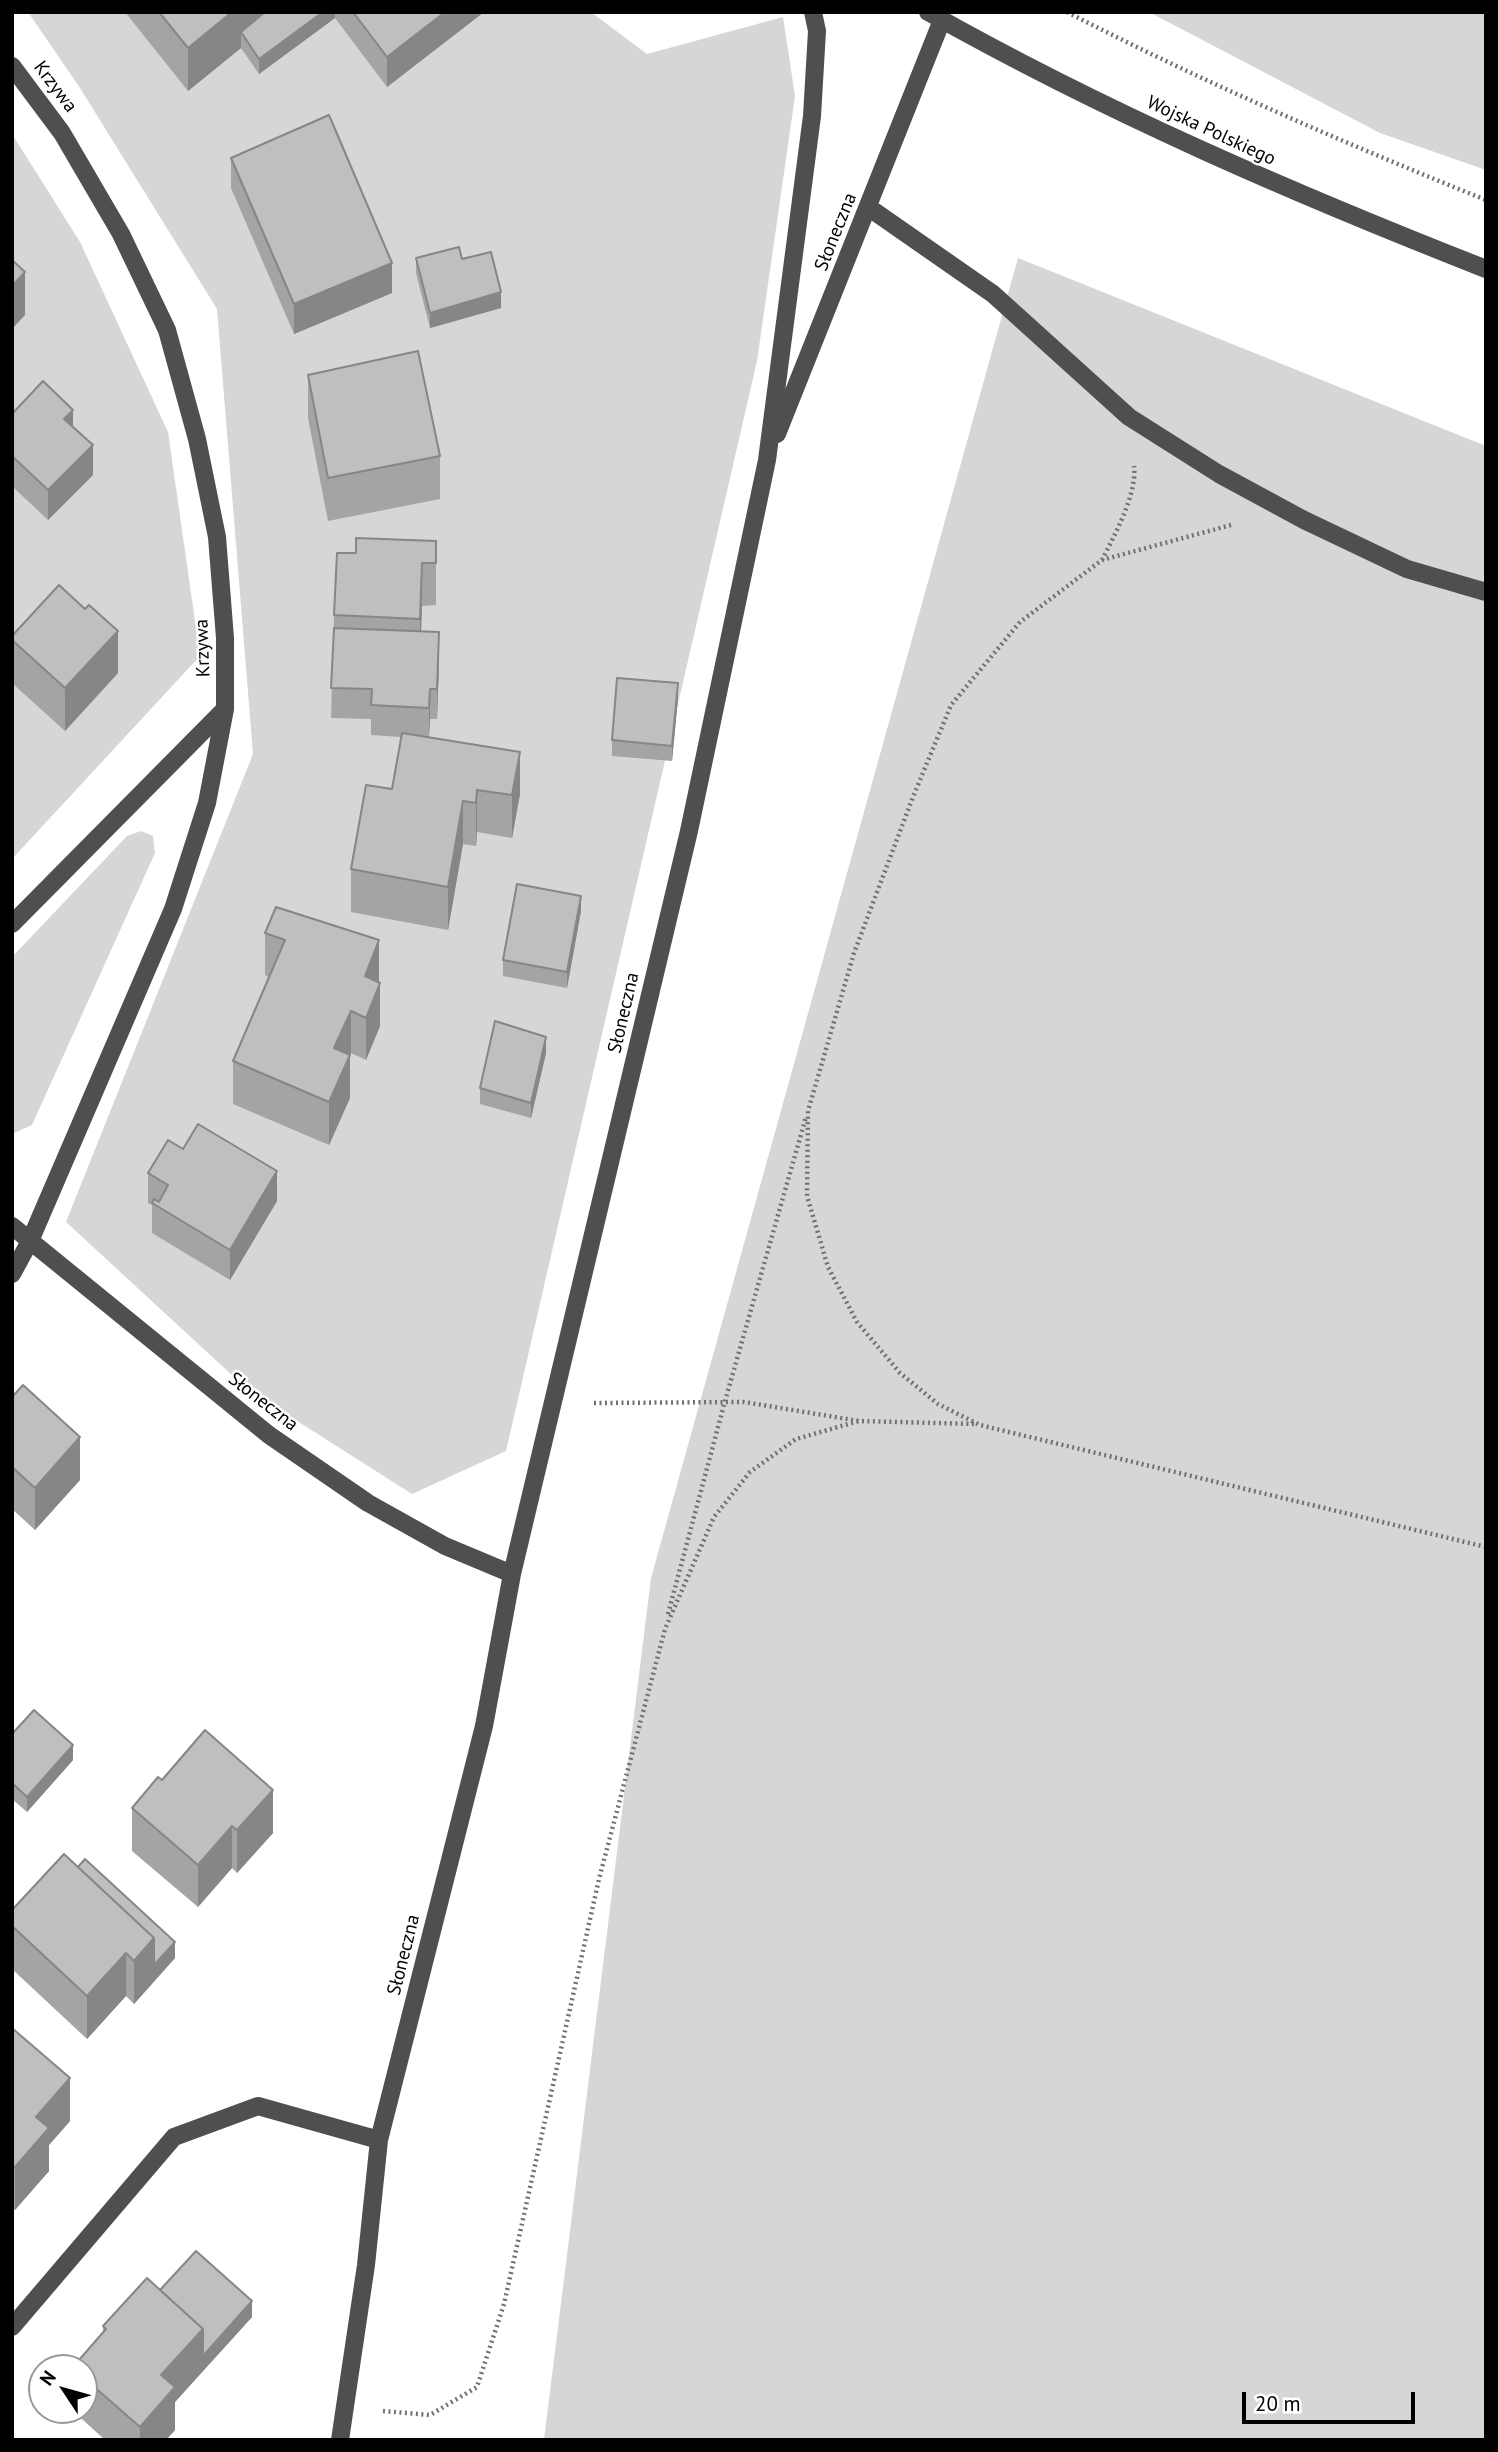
<!DOCTYPE html>
<meta charset="utf-8">
<style>
body{margin:0}
#map{position:relative;width:1498px;height:2452px;overflow:hidden;background:#fff;font-family:"PT Sans",sans-serif}
canvas{display:block}
.frame{position:absolute;inset:0;border:14px solid #000;pointer-events:none}
.north{position:absolute;left:28px;top:2354px;width:70px;height:70px;box-sizing:border-box;background:#fff;border:2px solid #999;border-radius:50%;rotate:306deg;font-size:19px;font-weight:700;line-height:28px;text-align:center;color:#000}
.north::after{content:'';display:block;margin:auto;width:24px;height:32px;background:#000;clip-path:polygon(50% 0,100% 100%,50% 72%,0 100%)}
.scale{position:absolute;left:1242px;top:2392px;width:173px;height:32px;box-sizing:border-box;border:4px solid #000;border-top:0;padding-left:9px;font-size:21px;line-height:24px;white-space:nowrap;color:#000;-webkit-text-stroke:5px #fff;paint-order:stroke}
</style>
<div id="map">
<canvas width="1498" height="2452"></canvas>
<div class="frame"></div>
<div class="north">N</div>
<div class="scale">20 m</div>
</div>
<script>
const c = document.querySelector('canvas').getContext('2d');
c.lineJoin = 'round';
function fill(path, color) {
  c.fillStyle = color;
  c.fill(path, 'evenodd');
}
function stroke(path, color, width, dash) {
  c.strokeStyle = color;
  c.lineWidth = width;
  c.lineCap = dash ? 'butt' : 'round';
  c.setLineDash(dash || []);
  c.stroke(path);
}
function label(font, color, halo, rows, align = 'center') {
  c.font = font + ' "PT Sans",sans-serif';
  c.lineWidth = 5;
  c.setLineDash([]);
  c.textBaseline = 'middle';
  c.strokeStyle = halo;
  c.fillStyle = color;
  for (const [text, x, y, turn = 0] of rows) {
    c.save();
    c.translate(x, y);
    c.rotate((+turn || 0) * Math.PI / 180);
    c.textAlign = isNaN(turn) ? turn : align;
    if (halo) c.strokeText(text, 0, 0);
    c.fillText(text, 0, 0);
    c.restore();
  }
}
fill(new Path2D(`
 M28,12H591L647,54L783,17L795,96L757,361L506,1451L412,1494L247,1389L66,1222L253,754L217,309L80,88Z
 M1149,12H1486V170L1380,133Z
 M12,134L80,242L168,432L200,656L12,859Z
 M1018,258L1486,446V2440H544L651,1578Z
 M141,831L153,836L155,853L32,1125L12,1134V957L127,836Z`), '#d6d6d6');
stroke(new Path2D(`
 M1067,12C1203,82 1344,143 1486,200
 M1231,525L1102,560L1020,622L951,705L913,797L854,953L808,1111L807,1196L828,1267L857,1322L900,1373L938,1404L980,1425L1486,1547
 M1102,560C1115,534 1137,495 1134,466
 M594,1403L744,1402L859,1421L976,1424
 M668,1614L725,1401L806,1117
 M383,2411L430,2415L477,2387L504,2304L599,1879L665,1629L714,1517L750,1472L796,1439L859,1421`), '#717171', 4.5, [2, 3.5]);
stroke(new Path2D(`
 M928,12C1107,113 1295,194 1486,269
 M12,66L62,133L121,234L167,330L197,439L217,537L225,638V709L207,803L173,909L30,1241L12,1274
 M868,207L993,294L1129,417L1219,474L1304,520L1407,569L1486,592
 M777,434L942,20
 M12,924L224,710
 M12,1226L269,1435L368,1503L445,1546L512,1574
 M12,2327L174,2137L258,2106L379,2140
 M340,2440L366,2265L379,2140L484,1726L512,1574L689,831L767,460L812,116L817,31L813,12`), '#4f4f4f', 18);
fill(new Path2D(`
 M125,12H484L387,87L335,18L259,74L241,48L188,91Z
 M231,158L392,293L294,334L231,188Z
 M416,258L462,259L501,308L430,328L416,273Z
 M308,375L440,456V499L328,521L308,418Z
 M12,414L73,426L93,475L48,520L12,486Z
 M436,541V605L422,606L421,631L439,662L437,719H430L429,737L520,794L512,838L477,832L476,846L463,844L448,930L351,912V869L392,789L401,737L371,735V719L331,718L334,615L356,553Z
 M12,636L118,673L65,731L12,683Z
 M678,698L672,761L612,756V740Z
 M276,907L379,983L380,1026L366,1060L351,1053L350,1055V1098L329,1145L233,1104V1061L269,977L265,975V933Z
 M581,911L567,988L503,976V960Z
 M546,1053L531,1118L480,1104V1088Z
 M183,1149L277,1201L230,1280L152,1233V1205L148,1203V1173Z
 M12,1397L80,1480L35,1530L12,1509Z
 M12,1734L73,1760L27,1812L12,1799Z
 M162,1780L273,1833L237,1873L232,1868L198,1907L132,1851V1808Z
 M12,1910L175,1958L134,2004L126,1996L87,2039L12,1969Z
 M12,2028L70,2121L49,2145V2171L15,2210L12,2208Z
 M160,2290L252,2317L175,2402V2430L166,2440H105L72,2410H84V2368L103,2332V2326Z`), '#a4a4a4');
fill(new Path2D(`
 M232,12H269L241,32V48L188,91V48Z
 M323,12H335V18L259,74V59Z
 M445,12H484L387,87V57Z
 M392,263V293L294,334V304Z
 M25,272V315L12,329V286Z
 M501,292V308L430,328V313Z
 M73,410V440L64,419Z
 M93,445V475L48,520V490Z
 M422,563V606L420,661V619Z
 M118,631V673L65,731V688Z
 M439,632V662L437,719V689Z
 M678,683V698L672,761V746Z
 M430,689V719L429,738V708Z
 M520,752V794L512,838V795Z
 M477,790V832L476,846V803Z
 M463,801V844L448,930V887Z
 M581,896V911L567,988V972Z
 M379,940V983L365,1019V976Z
 M380,983V1026L366,1060V1018Z
 M351,1011V1053L334,1091V1048Z
 M546,1037V1053L531,1118V1103Z
 M350,1055V1098L329,1145V1102Z
 M277,1171V1201L230,1280V1250Z
 M80,1437V1480L35,1530V1488Z
 M73,1745V1760L27,1812V1797Z
 M273,1790V1833L237,1873V1830Z
 M232,1826V1868L198,1907V1865Z
 M154,1938L175,1942V1958L134,2004V1961Z
 M126,1953V1996L87,2039V1996Z
 M70,2078V2121L49,2145V2171L15,2210V2167L36,2117Z
 M252,2301V2317L175,2402V2430L166,2440H140V2427L161,2375L203,2329Z`), '#868686');
const building = new Path2D(`
 M159,12H232L188,48Z
 M265,12H323L259,59L241,32Z
 M353,12H445L387,57Z
 M329,115L392,263L294,304L231,158Z
 M459,247L462,259L491,252L501,292L430,313L416,258Z
 M12,260L25,272L12,286Z
 M418,351L440,456L328,478L308,375Z
 M43,381L73,410L64,419L93,445L48,490L12,456V414Z
 M356,538L436,541V563H422L420,619L334,615L337,553H356Z
 M59,585L85,609L89,605L118,631L65,688L12,640V636Z
 M334,628L439,632L437,689H430L429,708L371,705L372,689L331,688Z
 M617,678L678,683L672,746L612,740Z
 M402,733L520,752L512,795L477,790L476,803L463,801L448,887L351,869L366,785L392,789Z
 M517,884L581,896L567,972L503,960Z
 M276,907L379,940L365,976L380,983L366,1018L351,1011L334,1048L350,1055L329,1102L233,1061L285,940L265,933Z
 M495,1021L546,1037L531,1103L480,1088Z
 M198,1124L277,1171L230,1250L152,1203L154,1199L159,1202L168,1185L148,1173L168,1140L183,1149Z
 M23,1385L80,1437L35,1488L12,1467V1397Z
 M34,1710L73,1745L27,1797L12,1783V1734Z
 M205,1730L273,1790L237,1830L232,1826L198,1865L132,1808L158,1777L162,1780Z
 M64,1854L154,1938L134,1961L126,1953L87,1996L12,1926V1910Z
 M85,1859L175,1942L154,1965V1938L78,1867Z
 M12,2028L70,2078L36,2117L49,2128L15,2167L12,2165Z
 M196,2251L252,2301L203,2356V2329L160,2290Z
 M147,2278L203,2329L161,2375L175,2387L140,2427L84,2378V2368H72L106,2329L103,2326Z`);
fill(building, '#bfbfbf');
stroke(building, '#868686', 2);
label('19px', '#000', '#fff', [
 ["Krzywa",55,87,53],
 ["Wojska Polskiego",1211,131,25],
 ["Słoneczna",836,232,-68],
 ["Krzywa",203,648,-92],
 ["Słoneczna",624,1013,-77],
 ["Słoneczna",263,1402,38],
 ["Słoneczna",404,1955,-76]
]);
</script>
